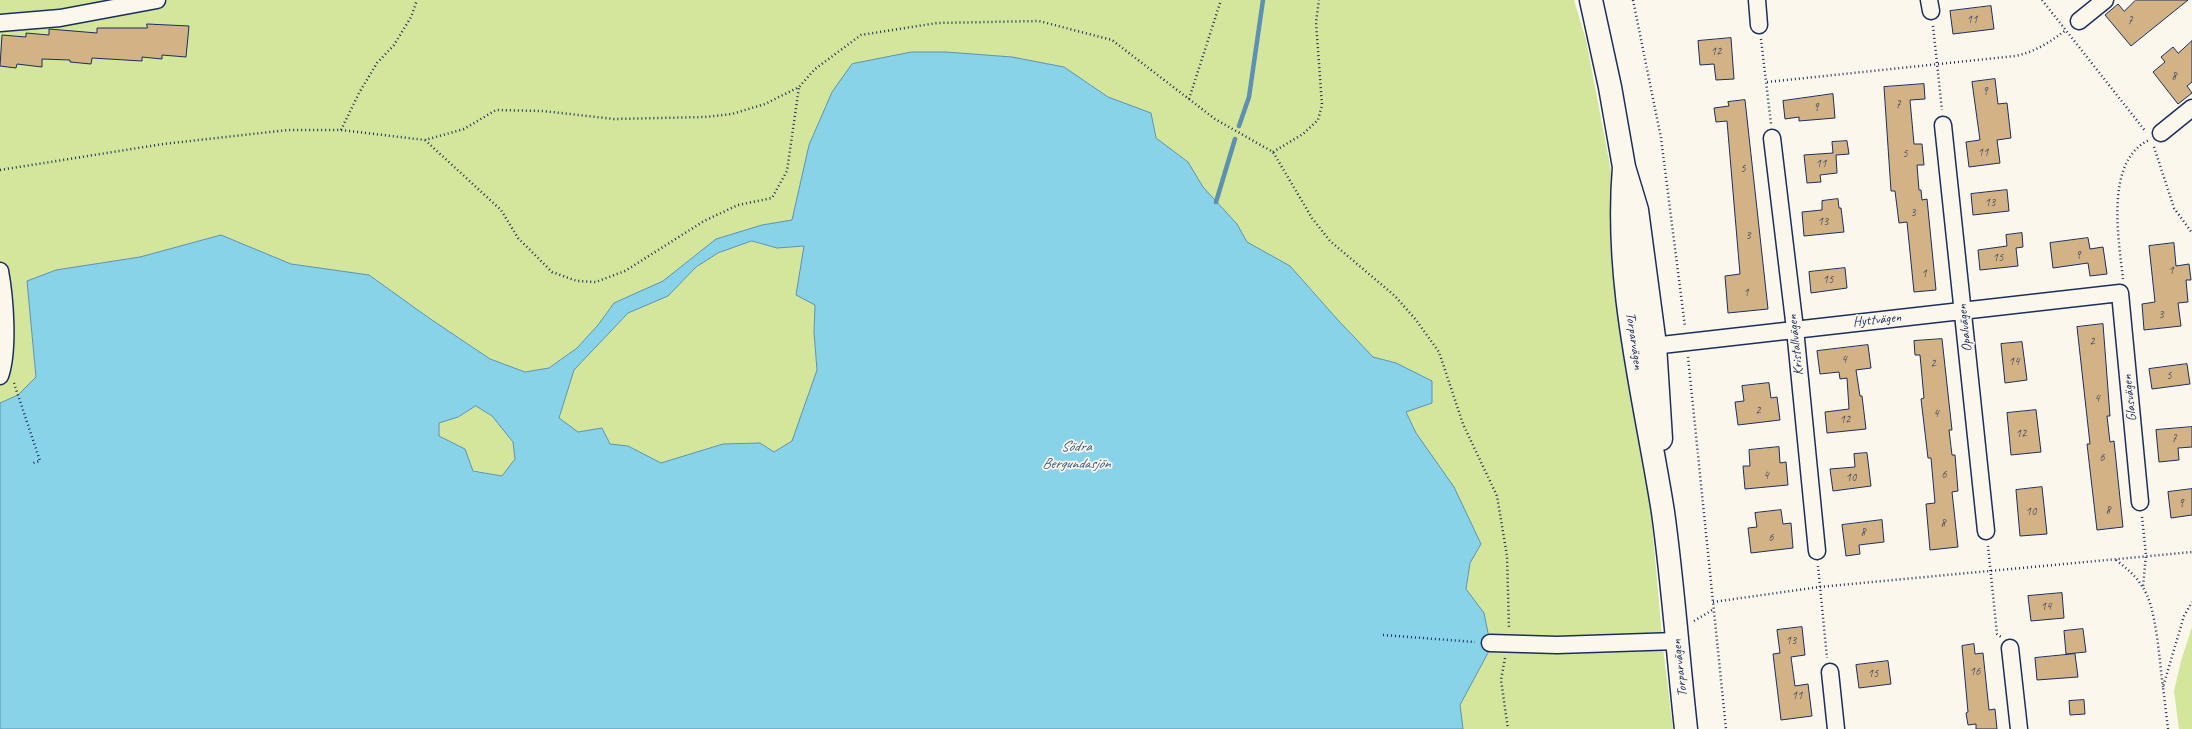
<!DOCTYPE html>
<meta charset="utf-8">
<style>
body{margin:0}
canvas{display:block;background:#fbf7ec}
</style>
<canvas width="2192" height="729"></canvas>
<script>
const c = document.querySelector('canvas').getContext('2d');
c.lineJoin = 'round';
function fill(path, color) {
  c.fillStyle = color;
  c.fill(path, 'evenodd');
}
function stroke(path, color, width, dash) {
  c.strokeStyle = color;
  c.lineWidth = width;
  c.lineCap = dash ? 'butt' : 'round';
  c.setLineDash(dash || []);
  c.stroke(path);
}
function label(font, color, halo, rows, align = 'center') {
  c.font = font + ' Caveat,sans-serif';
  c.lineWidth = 3.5;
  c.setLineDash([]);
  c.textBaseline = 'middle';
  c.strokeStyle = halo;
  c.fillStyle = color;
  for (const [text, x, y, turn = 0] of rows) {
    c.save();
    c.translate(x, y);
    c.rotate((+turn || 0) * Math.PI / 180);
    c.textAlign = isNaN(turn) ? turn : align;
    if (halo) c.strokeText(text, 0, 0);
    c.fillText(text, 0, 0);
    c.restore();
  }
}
fill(new Path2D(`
 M0,0H1574L1586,40L1613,181L1650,502L1663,648L1673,729H1463L1460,705L1489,651L1490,643L1484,613L1466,589L1470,563L1481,544L1453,487L1416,433L1406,412L1396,363L1373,357L1337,319L1290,266L1247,242L1237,224L1203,187L1188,162L1156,138L1151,113L1108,97L1064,67L1012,57L946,52H912L832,92L809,145L792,220L762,225L716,239L663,281L614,303L598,325L577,348L549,368L525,372L490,359L429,318L369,275L291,264L221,235L140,257L56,270L27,281L36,378L18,395L0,403Z
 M752,241L777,248L805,246L802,265L815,305L814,332L817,370L792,441L774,452L760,443L723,444L661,463L628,446L610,444L602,428L578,432L559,419L574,370L628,313L668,296L696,267L718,253Z
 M476,406L492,416L513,442L515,459L502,476L473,470L465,449L439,436V423L458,417Z
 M2192,627V729H2179L2174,691L2181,661Z`), '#d3e69b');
const water = new Path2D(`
 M912,52H946L1012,57L1064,67L1108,97L1151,113L1156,138L1188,162L1203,187L1237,224L1247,242L1290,266L1337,319L1373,357L1396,363L1432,381V403L1406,412L1416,433L1454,487L1481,544L1470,563L1466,589L1484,613L1490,643L1489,651L1460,705L1463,729H0V403L18,395L36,377L27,281L56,270L140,257L221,235L291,264L369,275L429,318L490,359L525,372L549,368L577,348L598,325L614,303L663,281L716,239L762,225L792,220L809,145L832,92L852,64ZM752,241L777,248L804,246L796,295L815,305L814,332L817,370L792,441L774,452L760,443L723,444L661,463L628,446L610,444L602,428L578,432L559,418L574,370L628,313L668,296L696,267L718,253ZM476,406L492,416L513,442L515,459L502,476L473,471L465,449L439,436V423L458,417Z`);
fill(water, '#89d3e9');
stroke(water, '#5d91b1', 1);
stroke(new Path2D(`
 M1239,126L1249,97L1263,0
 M1216,202L1235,139`), '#5d91b1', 4.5);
const building = new Path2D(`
 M2136,0H2188L2131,46L2105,15L2118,4L2124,11Z
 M1991,6L1994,29L1953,34L1950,11Z
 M147,24L189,26L186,57L162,55V59L142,57V61L92,58L91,64L70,62V60L42,59V67L17,64L16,68L0,66L2,35L26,37V33L49,35V29L97,33V28H147Z
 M1731,38L1734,79L1716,80L1714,64L1700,65L1698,41Z
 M2192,41V82L2187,86L2192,93L2178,104L2153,72L2165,62L2161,57L2173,47L2178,53Z
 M1995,79L1998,104L2007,103L2011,138L1997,140L2000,163L1969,167L1966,142L1980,140L1972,82Z
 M1924,84L1925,99L1910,100L1914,144H1922L1924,165H1917L1919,190H1921L1922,200L1927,199L1936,290L1914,292L1907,222L1899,223L1895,191H1891L1884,87Z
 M1833,94L1835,118L1799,121V117L1785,119L1783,101Z
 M1745,100L1768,309L1728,313L1725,276L1740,274L1727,121L1716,122L1714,108L1729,106L1728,102Z
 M1847,141L1849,154L1836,155L1837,173L1820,175L1821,182L1807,183L1804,155L1833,153L1832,142Z
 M2007,190L2009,211L1973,215L1971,194Z
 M1838,199L1839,208H1841L1844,232L1804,236L1802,212L1822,210V201Z
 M2022,233L2023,247L2016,248L2018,266L1980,270L1978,250L2007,246L2006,235Z
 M2088,238L2090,249L2103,247L2107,274L2090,276L2088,263L2053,268L2050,243Z
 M2174,243L2176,266L2189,264L2191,280H2186L2188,302L2178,303L2181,326L2144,330L2142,304L2155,302L2149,246Z
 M1845,268L1847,288L1811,293L1809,272Z
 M2103,324L2110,416H2107L2110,442L2114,441L2123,527L2097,530L2087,444H2090L2077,327Z
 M1942,339L1952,430H1949L1952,455H1955L1958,491L1952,492L1958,547L1930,550L1926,504L1935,503L1931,458H1928L1921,399L1924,398L1920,355H1915L1914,341Z
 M2022,342L2027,380L2005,383L2001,344Z
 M1868,345L1871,368L1856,370L1860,396H1862L1866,429L1827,433L1825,412L1849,409L1847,378L1840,379L1839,372L1820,374L1817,351Z
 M2187,364L2190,384L2152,389L2149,369Z
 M1769,383L1771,398L1777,397L1780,420L1738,425L1735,402L1744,401L1742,386Z
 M2036,410L2041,452L2011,455L2007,413Z
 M2192,427V447L2178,448L2179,460L2159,462L2156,430Z
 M1779,447L1780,463L1786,462L1788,485L1745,489L1743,466H1750L1749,450Z
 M1867,453L1871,486L1833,491L1830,469L1855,467L1854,454Z
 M2042,487L2047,534L2020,536L2016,490Z
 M2192,489V515L2171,518L2168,492Z
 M1781,510L1783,524L1791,523L1793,548L1751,553L1748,528L1757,527L1755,513Z
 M1882,520L1884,542L1859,545L1860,554L1846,556L1842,525Z
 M2062,593L2064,618L2031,621L2028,596Z
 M1802,627L1805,655L1791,657L1795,686L1808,684L1812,716L1781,720L1773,654L1780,653L1777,630Z
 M2083,629L2086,652L2066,654L2064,631Z
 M1974,644L1975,654L1983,653L1989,710L1995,709L1997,729H1976V724L1968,725L1966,713L1968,712L1962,646Z
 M2075,654L2078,677L2037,680L2035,658Z
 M1888,661L1891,684L1859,688L1856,665Z
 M2084,700L2085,714L2070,715L2069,701Z`);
fill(building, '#d3b386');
stroke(building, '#1b2f5e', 1);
const street = new Path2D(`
 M1757,0L1759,25
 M1929,0L1931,11
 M2079,21L2105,0
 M0,23L60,18L157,0
 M1943,125L1986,531
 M2161,133L2192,108
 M1772,138L1795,329L1817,551
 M0,271C5,298 9,350 0,376
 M1644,347L2120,293L2140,502
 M1490,643L1557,645L1677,641
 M2010,648L2019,729
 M1830,672L1836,729`);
const secondary = new Path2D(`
 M1591,0L1610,87L1624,167L1637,210L1655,345L1661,439
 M1624,167C1614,284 1645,398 1663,512C1673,584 1678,657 1686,729`);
stroke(street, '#1b2f5e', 19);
stroke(secondary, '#1b2f5e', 25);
stroke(new Path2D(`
 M1633,0L1661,138L1685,327
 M2042,0L2146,132
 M1933,26L1942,110
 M1761,39L1771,124
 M1767,82L2015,56C2035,52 2050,42 2066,30
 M1189,99L1221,0
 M341,130L359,93L377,63L394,45L411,17L417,0
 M425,140L501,210L518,238L552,272L577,281L596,282L625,271L704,221L738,205L772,198L787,171L799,87
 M2154,147L2174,208L2192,233
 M1273,152L1303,134L1318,120L1322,105L1316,22L1319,0
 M0,170L163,144L288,130H341L425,140L464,129L496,110L543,111L614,119L705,117L732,114L765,104L799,87L815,69L861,35L937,23L1039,21L1112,40L1215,119L1273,152L1312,218L1330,241L1395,296L1416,320L1439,352L1463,424L1497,496L1507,556L1509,629
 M2123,279C2119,241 2104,161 2149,140
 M1688,357L1726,729
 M14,383L40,461L33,463
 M2142,517L2146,555L2143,587
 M1988,546L1997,634L2001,637
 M2116,560C2126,568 2135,575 2142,586C2157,607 2159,660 2163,687
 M1818,566L1827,658
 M1713,602L1819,587L2192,552
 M1694,621L1714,609
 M1383,635L1475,642
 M1505,658L1501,680L1508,729
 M2168,729L2163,687L2184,616L2192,602`), '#1b2f5e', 2.5, [1, 3]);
stroke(street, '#fbf7ec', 16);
stroke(secondary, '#fbf7ec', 22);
label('12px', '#495068', null, [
 ["11",1972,20],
 ["7",2130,21],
 ["12",1716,52],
 ["8",2174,77],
 ["9",1985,92],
 ["7",1898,105],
 ["9",1816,108],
 ["11",1983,153],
 ["5",1905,154],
 ["11",1821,164],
 ["5",1743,169],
 ["13",1990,203],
 ["3",1913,213],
 ["13",1823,222],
 ["3",1748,236],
 ["9",2078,256],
 ["15",1998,258],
 ["1",2171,271],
 ["1",1924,274],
 ["15",1828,280],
 ["1",1746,293],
 ["3",2161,315],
 ["2",2092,342],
 ["4",1844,360],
 ["14",2014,362],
 ["2",1933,364],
 ["5",2169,376],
 ["4",2097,399],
 ["2",1758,411],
 ["4",1936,414],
 ["12",1845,420],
 ["12",2021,434],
 ["7",2174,439],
 ["6",2102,458],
 ["6",1944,475],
 ["4",1766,476],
 ["10",1851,478],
 ["9",2181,504],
 ["8",2108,511],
 ["10",2031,512],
 ["8",1943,524],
 ["8",1863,533],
 ["6",1771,538],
 ["14",2046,607],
 ["13",1791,641],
 ["16",1975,672],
 ["15",1873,674],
 ["11",1797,696]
]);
label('14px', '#1b2f5e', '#fbf7ec', [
 ["Hyttvägen",1877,320,-6],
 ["Opalvägen",1965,328,-96],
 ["Torparvägen",1634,341,82],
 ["Kristallvägen",1796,345,-96],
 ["Glasvägen",2130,398,-96],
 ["Torparvägen",1680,668,-96]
]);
label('italic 15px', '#365881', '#fbf7ec', [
 ["Södra",1076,447],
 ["Bergundasjön",1076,464]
]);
</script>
